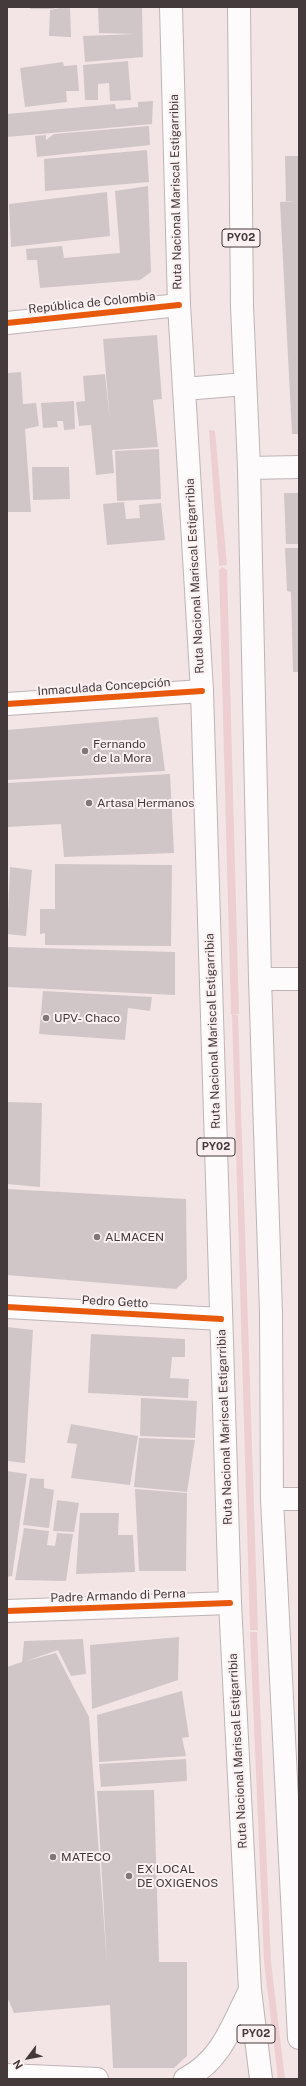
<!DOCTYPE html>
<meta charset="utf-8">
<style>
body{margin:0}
#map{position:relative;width:306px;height:2086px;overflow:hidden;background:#f3e5e6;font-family:"Public Sans",sans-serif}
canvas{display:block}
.frame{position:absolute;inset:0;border:8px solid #443a3b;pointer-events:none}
.north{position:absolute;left:8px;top:2038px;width:40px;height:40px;-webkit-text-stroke:3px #fbf1f2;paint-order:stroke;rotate:238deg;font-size:11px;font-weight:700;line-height:16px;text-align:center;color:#443a3b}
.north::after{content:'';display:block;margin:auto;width:14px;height:18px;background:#443a3b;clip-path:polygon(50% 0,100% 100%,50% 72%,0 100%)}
</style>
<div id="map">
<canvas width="306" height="2086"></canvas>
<div class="frame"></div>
<div class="north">N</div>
</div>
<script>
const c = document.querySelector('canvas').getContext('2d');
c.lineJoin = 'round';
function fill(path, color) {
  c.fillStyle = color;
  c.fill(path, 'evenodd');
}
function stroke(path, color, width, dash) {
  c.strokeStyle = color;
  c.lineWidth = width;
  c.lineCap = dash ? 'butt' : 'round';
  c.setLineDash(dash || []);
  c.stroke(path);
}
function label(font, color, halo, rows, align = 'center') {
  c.font = font + ' "Public Sans",sans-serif';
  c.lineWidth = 4;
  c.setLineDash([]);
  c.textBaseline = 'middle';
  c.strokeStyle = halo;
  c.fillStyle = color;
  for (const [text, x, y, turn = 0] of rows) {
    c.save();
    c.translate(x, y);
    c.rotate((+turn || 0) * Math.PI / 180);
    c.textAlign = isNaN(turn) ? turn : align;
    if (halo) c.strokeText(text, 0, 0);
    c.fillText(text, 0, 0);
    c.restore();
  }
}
fill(new Path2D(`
 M209,430L215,431L227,565L219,566Z
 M222,567L227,570L239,1014L231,1015L219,570Z
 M232,1015H238L258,1630H250Z
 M250,1632H257L271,1962L285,2079H278L264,1962Z`), '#edcfd2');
fill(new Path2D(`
 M30,7H55L54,9H30Z
 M64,7H70L71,37L49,36L50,10Z
 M98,7H142L143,57L85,62L83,36L137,34L99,33Z
 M128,61L131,100L110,101L109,83L98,84V100H85L83,65Z
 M63,62L64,66L77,65L79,91H66L67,102L25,107L20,68Z
 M153,101L152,124L7,137V114L115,104L116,109L138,107V102Z
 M149,126L150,145L37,157L35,136L46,135V140L54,134Z
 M147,150L149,182L45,191L44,159Z
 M285,156H299V434H292L280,202L297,201H286Z
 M148,186L151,272L140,280L40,288L37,260H27L26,249L62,246L64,258L120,253L115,191Z
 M107,192L110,236L11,247L9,204Z
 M157,335L162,399L153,400L158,447L112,450L114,473L96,475L91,425L79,426L76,402L85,401L83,376L105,374L110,422L103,339Z
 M21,372L23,404L36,403L39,426L25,429L31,512H7V373Z
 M74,401L75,429L64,430L63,421H57L58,427L43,428L41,403Z
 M159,449L161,499L117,501L115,451Z
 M32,467H69L70,499L33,500Z
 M284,493H299V544H286Z
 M124,502L126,519L140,518L139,505L161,503L165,540L107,545L103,504Z
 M285,548H299V672H293L291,592L287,591Z
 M158,717L165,771L7,780V730Z
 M170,774L174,853L64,857L61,824L7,827V783Z
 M55,864L172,865L171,946L45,945V933L40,934V909H55Z
 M10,867L32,870L26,936L7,934Z
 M7,947L175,952V995L7,987Z
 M43,991L152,997L150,1011L128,1008L125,1040L39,1034Z
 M7,1102L42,1103L40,1187L7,1184Z
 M7,1189L186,1199L187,1279L176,1289L7,1275Z
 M7,1327L33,1330L25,1463L7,1461Z
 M91,1334L185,1339V1357H172L170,1378L189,1379L188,1398L88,1393Z
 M141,1398L197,1401L195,1438L140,1436Z
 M71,1424L138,1436L130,1485L71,1478L77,1444L67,1443Z
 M139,1438L195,1440L187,1492L134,1487Z
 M7,1471L27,1474L12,1576L7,1577Z
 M30,1478L44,1479V1488L54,1490L49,1528L23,1525Z
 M135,1489L187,1493L186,1571H139Z
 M57,1500L79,1503L74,1532L53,1531Z
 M80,1513H119L118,1535H133L135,1572L76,1574Z
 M24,1528L49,1531L47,1545L55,1546L57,1533L73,1534L66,1581L15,1580Z
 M179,1637L178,1680L92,1709L90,1645Z
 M83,1639L86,1674L71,1676L58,1650L26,1661L56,1653L89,1717L107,1964L97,1791L154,1790L159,1962H187V2056L174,2068H113L110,2005L14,2013L7,1997V1667L22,1662L24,1641Z
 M182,1691L189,1737L182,1738L186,1756L99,1762L97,1715Z
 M186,1759L187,1781L101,1787L99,1764Z`), '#d1c6c7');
const street = new Path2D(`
 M7,323L179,305
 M7,704L202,691
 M260,979H299
 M272,1499H299`);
const secondary = new Path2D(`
 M249,468L299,467
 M7,1307L221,1319
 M7,1611L230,1603`);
const highway = new Path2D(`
 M171,7L179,305L202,691L230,1603L250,1990L261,2079
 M239,7L242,306L249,468L260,979L271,1313L272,1499L299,2038
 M184,389L245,384
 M7,2075L97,2079
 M185,2079C222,2060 232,2025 250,1990`);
stroke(street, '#bfb4b5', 24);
stroke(secondary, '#bfb4b5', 24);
stroke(highway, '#bfb4b5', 24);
stroke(street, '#fdfbfb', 22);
stroke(secondary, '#fdfbfb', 22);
stroke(highway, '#fdfbfb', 22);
stroke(new Path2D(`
 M7,323L179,305
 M7,704L202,691
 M7,1307L221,1319
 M7,1611L230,1603`), '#e8590c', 6);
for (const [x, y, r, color] of [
 [85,751,4,"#817677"],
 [89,803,4,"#817677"],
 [46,1018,4,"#817677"],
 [97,1237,4,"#817677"],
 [53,1857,4,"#817677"],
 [129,1876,4,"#817677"]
]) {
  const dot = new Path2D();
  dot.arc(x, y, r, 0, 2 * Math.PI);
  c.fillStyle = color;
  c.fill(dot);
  stroke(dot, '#fbf1f2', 1.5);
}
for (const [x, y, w] of [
 [241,238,38],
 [216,1147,38],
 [256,2034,38]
]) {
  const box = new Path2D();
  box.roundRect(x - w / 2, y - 9, w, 18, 3);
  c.fillStyle = '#fbf1f2';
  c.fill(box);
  stroke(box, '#443a3b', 1);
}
label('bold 11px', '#443a3b', null, [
 ["PY02",241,238],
 ["PY02",216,1147],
 ["PY02",256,2034]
]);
label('12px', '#443a3b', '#fbf1f2', [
 ["Ruta Nacional Mariscal Estigarribia",176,192,-91],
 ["República de Colombia",92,303,-6],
 ["Ruta Nacional Mariscal Estigarribia",195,576,-93],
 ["Inmaculada Concepción",104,687,-4],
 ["Ruta Nacional Mariscal Estigarribia",213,1031,-92],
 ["Pedro Getto",115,1302,3],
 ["Ruta Nacional Mariscal Estigarribia",225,1427,-92],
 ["Padre Armando di Perna",118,1596,-2],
 ["Ruta Nacional Mariscal Estigarribia",238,1751,-93]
]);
label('12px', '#443a3b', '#fbf1f2', [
 ["Fernando",93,744],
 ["de la Mora",93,758],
 ["Artasa Hermanos",97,803],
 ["UPV- Chaco",54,1018],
 ["ALMACEN",105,1237],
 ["MATECO",61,1857],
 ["EX LOCAL",137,1869],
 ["DE OXIGENOS",137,1883]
], 'left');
</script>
